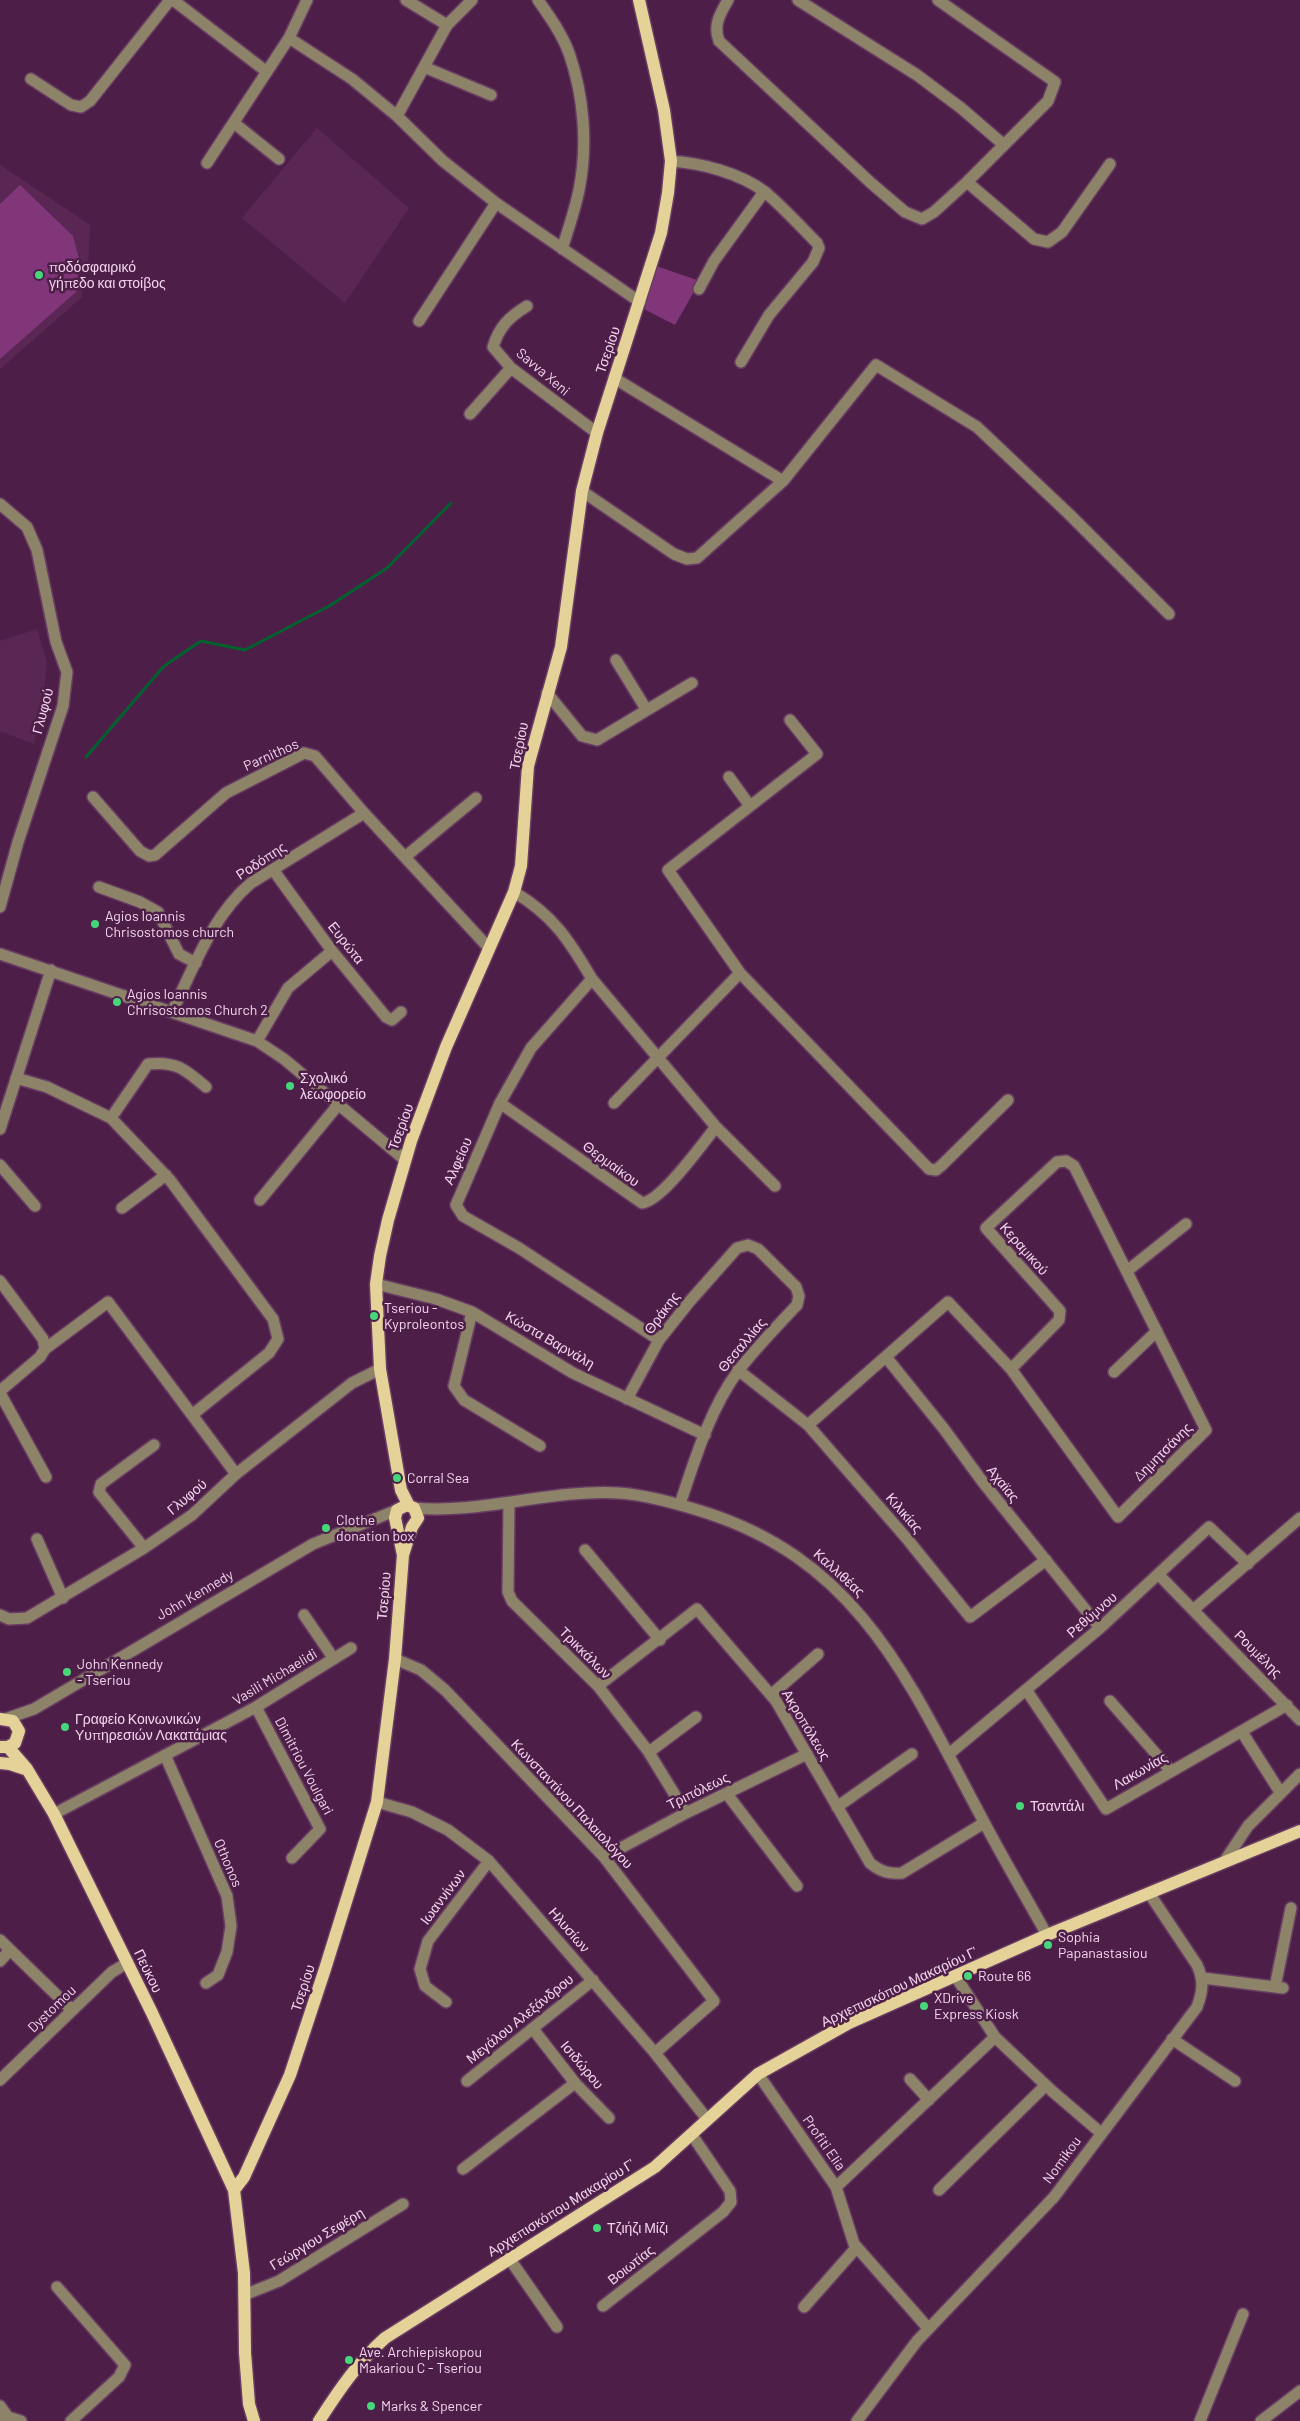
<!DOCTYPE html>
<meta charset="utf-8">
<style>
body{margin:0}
canvas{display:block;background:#4d1f48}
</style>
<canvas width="1300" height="2421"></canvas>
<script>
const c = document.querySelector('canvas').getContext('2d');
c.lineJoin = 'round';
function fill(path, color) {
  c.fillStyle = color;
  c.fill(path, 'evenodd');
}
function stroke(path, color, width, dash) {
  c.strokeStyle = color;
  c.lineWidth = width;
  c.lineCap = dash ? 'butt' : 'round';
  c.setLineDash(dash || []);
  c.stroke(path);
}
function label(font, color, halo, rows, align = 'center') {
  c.font = font + ' Barlow,sans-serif';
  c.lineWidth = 5;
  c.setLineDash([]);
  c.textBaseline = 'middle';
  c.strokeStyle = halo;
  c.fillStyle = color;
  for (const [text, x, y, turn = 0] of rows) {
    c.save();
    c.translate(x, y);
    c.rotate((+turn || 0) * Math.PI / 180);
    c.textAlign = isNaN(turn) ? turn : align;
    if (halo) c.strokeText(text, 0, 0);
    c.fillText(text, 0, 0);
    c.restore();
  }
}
fill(new Path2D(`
 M317,128L409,208L345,303L242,218Z
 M0,165L90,225L88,267L81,273L82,297L0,369Z
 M37,629L47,663L42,709L34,744L0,731V641Z`), '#5a2755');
fill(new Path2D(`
 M20,185L73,236L79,259L77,291L0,359V204Z
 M656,266L700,281L675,325L644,309Z`), '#813679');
stroke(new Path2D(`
 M86,757L164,666L201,641L245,650L331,605L387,568L451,503`), '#01612e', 3);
const minor = new Path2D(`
 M173,0L267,72
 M406,0L447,25
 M538,0C550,17 562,34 569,53C584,96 588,146 579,190C575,210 568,230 562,249
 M728,0C720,14 713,25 719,41L871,183L905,212L922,219L934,212L967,182L1048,101L1055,82L938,0
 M798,0L917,75L961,108L1004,145
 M289,38L352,79L397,116L443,161L496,203L640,302
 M424,67L491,95
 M31,79L71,105L81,107L90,101L170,0
 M397,116L447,25L472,0
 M234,123L279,159
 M671,161C701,163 740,173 765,192C783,207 800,226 817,243L819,248L813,262L769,315L741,362
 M207,163L289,38L307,0
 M967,182L1034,239L1048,242L1062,232L1110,164
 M699,289L714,261L764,192
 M527,306C509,317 499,327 493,347L511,368L597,433
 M419,321L496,203
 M614,378L783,481
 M470,414L511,368
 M582,491L674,554L687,559L697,558L783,481L876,365L977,427L1069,514L1169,614
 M0,504L27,527L37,550L56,642L67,672L63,706L18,842L0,907
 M616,660L646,709
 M547,693L582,736L597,740L692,683
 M790,720L817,754L668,870L740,973L929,1169L936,1170L941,1166L1008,1100
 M729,777L750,806
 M93,797L140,851L149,856L155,855L226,793L304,753L315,756L364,813L488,947
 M405,857L476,798
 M274,871L332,951L386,1017L392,1020L401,1012
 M99,887L140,902L158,912L179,954L196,963
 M514,892C553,915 569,940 592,979L716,1127L775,1186
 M0,954L257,1041L284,1059L405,1160
 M592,979L531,1048L500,1103L456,1205L463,1216L519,1248L659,1340
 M172,1012C194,967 212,916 251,883L364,813
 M257,1041L288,988L332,951
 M16,1078L47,1087L111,1118L170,1180L273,1319L278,1339L269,1353L192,1415
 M500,1103L642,1203C662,1201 702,1144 716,1127
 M614,1103L740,973
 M111,1118L148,1064C176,1061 185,1069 206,1087
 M0,1129L51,970
 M0,1165L35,1206
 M260,1200L338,1105
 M122,1208L166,1175
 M1127,1271L1186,1224
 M0,1281L43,1339L45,1349
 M376,1284L436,1299L472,1312L573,1373L705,1435
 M472,1312L454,1386L464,1400L540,1446
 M886,1357L944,1429L982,1481L1100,1628
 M738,1370L808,1425L908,1540L970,1617L1046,1560
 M1114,1372L1157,1331
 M0,1391L40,1357L45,1349L108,1302L236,1474
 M0,1393L46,1477
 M627,1399L659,1340L690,1301L737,1248L748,1245L758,1249L796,1287L799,1296L797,1305C777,1326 756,1348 738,1371C710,1409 695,1459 680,1504
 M808,1425L948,1302L1011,1369L1118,1517L1206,1430L1074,1166L1066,1161L1057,1162L986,1228L1060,1311L1059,1320L1011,1369
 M509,1503L508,1592L512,1601L598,1686L648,1751L686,1813
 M414,1508C483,1514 550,1489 619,1493C648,1495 679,1504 707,1513C864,1564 912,1689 984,1822C1004,1860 1026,1897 1047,1935
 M37,1539L63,1598
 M144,1548L99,1492L101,1484L154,1445
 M585,1550L660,1640
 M1159,1575L1300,1720
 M1193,1610L1300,1518
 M0,1615L9,1619L27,1618L144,1548L192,1515L236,1474L352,1383L380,1369
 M304,1615L334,1659
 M395,1659L421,1670L445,1690L604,1857L714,2001L655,2053
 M598,1686L697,1609L776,1701L870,1863C881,1872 889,1874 902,1873L984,1823
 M1027,1691L1106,1809L1287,1705
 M771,1695L818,1654
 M1110,1701L1170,1770
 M256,1707L320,1829L292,1858
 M8,1718L34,1709L313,1544L397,1510
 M1242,1732L1280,1792
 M649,1752L696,1717
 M949,1754L1100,1628L1209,1527L1248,1564
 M165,1755L227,1896L231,1926L227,1952L218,1975L206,1983
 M727,1794L797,1886
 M377,1802L412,1812L448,1830L489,1861L655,2053L707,2119
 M837,1807L912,1754
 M54,1814L256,1707L351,1648
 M604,1857L686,1813L807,1754
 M1224,1862L1248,1826L1300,1774
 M0,1940L72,2010
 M0,1961L10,1950
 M956,1977L995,2037L1052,2091L1101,2133
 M1203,1978L1283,1988
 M1275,1987L1291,1908
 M446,2002L425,1986L420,1969L428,1941L489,1861
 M533,2029L575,2083L609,2118
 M1172,2039L1235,2081
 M758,2074L836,2187L854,2244L928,2328
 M910,2079L929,2100
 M0,2080L112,1972L127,1963
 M467,2081L593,1980
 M463,2169L575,2083
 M836,2187L995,2037
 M939,2190L1046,2085
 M509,2258L557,2327
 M57,2287L125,2365L119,2377L71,2421
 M244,2295L279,2281L403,2204
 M603,2306L723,2212L731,2202L730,2191L692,2135
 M804,2307L857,2247
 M0,2406L8,2417
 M0,2420L8,2417L21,2421
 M857,2421L917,2341L1054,2197L1197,2007C1203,1991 1204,1980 1197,1965L1149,1893
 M1200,2421L1243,2314
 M1261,2421L1300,2391`);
const major = new Path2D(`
 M409,1506L401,1490L380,1369L376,1284L380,1256L388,1220L411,1141L446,1047L514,892L521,866L528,766L561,647L582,491L597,433L661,233L668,193L671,161L664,110L639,0
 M0,1719L13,1721L19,1731L15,1743L8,1747H1
 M8,1747L27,1769L54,1814L152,2013L234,2190L244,2273L245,2353L249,2404L254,2421
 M0,1763L10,1764L25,1769
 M234,2190L244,2177L290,2075L325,1969L377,1802L395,1659L403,1555L412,1527L418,1518L414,1508L407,1505L397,1510L395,1518L403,1555
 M319,2421C339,2390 358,2362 385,2338L655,2167L758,2074L849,2023L1047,1935L1300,1831`);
stroke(minor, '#683c63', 14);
stroke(major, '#683c63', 15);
stroke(minor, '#8c8368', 11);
stroke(major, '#e5d298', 12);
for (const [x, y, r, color] of [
 [39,275,5,"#45d77a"],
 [95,924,5,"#45d77a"],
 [117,1002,5,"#45d77a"],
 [290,1086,5,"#45d77a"],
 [374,1316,5,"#45d77a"],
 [397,1478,5,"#45d77a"],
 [326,1528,5,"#45d77a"],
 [67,1672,5,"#45d77a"],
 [65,1727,5,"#45d77a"],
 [1020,1806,5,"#45d77a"],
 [1048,1945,5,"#45d77a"],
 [968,1976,5,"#45d77a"],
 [924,2006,5,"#45d77a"],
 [597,2228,5,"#45d77a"],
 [349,2360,5,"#45d77a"],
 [371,2406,5,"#45d77a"]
]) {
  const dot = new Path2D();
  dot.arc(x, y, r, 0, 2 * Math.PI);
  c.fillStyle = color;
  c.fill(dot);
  stroke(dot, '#4d1f48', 2);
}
label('14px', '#f3d5ee', '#4d1f48', [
 ["ποδόσφαιρικό",49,267],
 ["γήπεδο και στοίβος",49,283],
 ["Agios Ioannis",105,916],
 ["Chrisostomos church",105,932],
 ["Agios Ioannis",127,994],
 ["Chrisostomos Church 2",127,1010],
 ["Σχολικό",300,1078],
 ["λεωφορείο",300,1094],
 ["Tseriou -",384,1308],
 ["Kyproleontos",384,1324],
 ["Corral Sea",407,1478],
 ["Clothe",336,1520],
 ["donation box",336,1536],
 ["John Kennedy",77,1664],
 ["- Tseriou",77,1680],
 ["Γραφείο Κοινωνικών",75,1719],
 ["Υυπηρεσιών Λακατάμιας",75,1735],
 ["Τσαντάλι",1030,1806],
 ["Sophia",1058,1937],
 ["Papanastasiou",1058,1953],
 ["Route 66",978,1976],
 ["XDrive",934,1998],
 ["Express Kiosk",934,2014],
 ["Τζιήζι Μίζι",607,2228],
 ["Ave. Archiepiskopou",359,2352],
 ["Makariou C - Tseriou",359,2368],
 ["Marks & Spencer",381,2406]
], 'left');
label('14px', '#f3d5ee', '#4d1f48', [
 ["Τσερίου",608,350,-71],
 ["Savva Xeni",543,372,40],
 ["Γλυφού",43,711,-75],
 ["Τσερίου",519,746,-79],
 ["Parnithos",271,755,-24],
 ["Ροδόπης",261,861,-33],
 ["Ευρώτα",346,943,52],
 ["Τσερίου",401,1127,-70],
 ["Αλφείου",458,1161,-66],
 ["Θερμαίκου",611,1164,36],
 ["Κεραμικού",1024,1249,48],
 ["Θράκης",662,1313,-53],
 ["Κώστα Βαρνάλη",550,1340,30],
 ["Θεσαλλίας",742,1345,-50],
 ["Δημητσάνης",1163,1452,-45],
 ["Αχαϊας",1003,1484,51],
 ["Γλυφού",187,1497,-40],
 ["Κιλικίας",904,1513,49],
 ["Καλλιθέας",839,1573,42],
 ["John Kennedy",195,1595,-30],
 ["Τσερίου",384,1596,-85],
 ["Ρεθύμνου",1092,1615,-41],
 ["Τρικκάλων",585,1653,45],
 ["Ρουμέλης",1258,1654,45],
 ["Vasili Michaelidi",275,1677,-31],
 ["Ακροπόλεως",806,1725,59],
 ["Dimitriou Voulgari",304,1766,62],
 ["Λακωνίας",1140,1771,-30],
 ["Τριπόλεως",698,1791,-26],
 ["Κωνσταντίνου Παλαιολόγου",572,1804,47],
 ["Othonos",228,1863,67],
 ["Ιωαννίνων",443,1897,-53],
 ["Ηλυσίων",569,1930,49],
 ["Πεύκου",148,1971,64],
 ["Αρχιεπισκόπου Μακαρίου Γ'",899,1987,-25],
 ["Τσερίου",303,1988,-72],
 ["Dystomou",52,2009,-44],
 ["Μεγάλου Αλεξάνδρου",520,2019,-39],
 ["Ισιδώρου",582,2065,50],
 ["Profiti Elia",824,2143,55],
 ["Nomikou",1062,2160,-54],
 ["Αρχιεπισκόπου Μακαρίου Γ'",561,2208,-32],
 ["Γεώργιου Σεφέρη",317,2239,-31],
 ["Βοιωτίας",631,2265,-38]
]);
</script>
